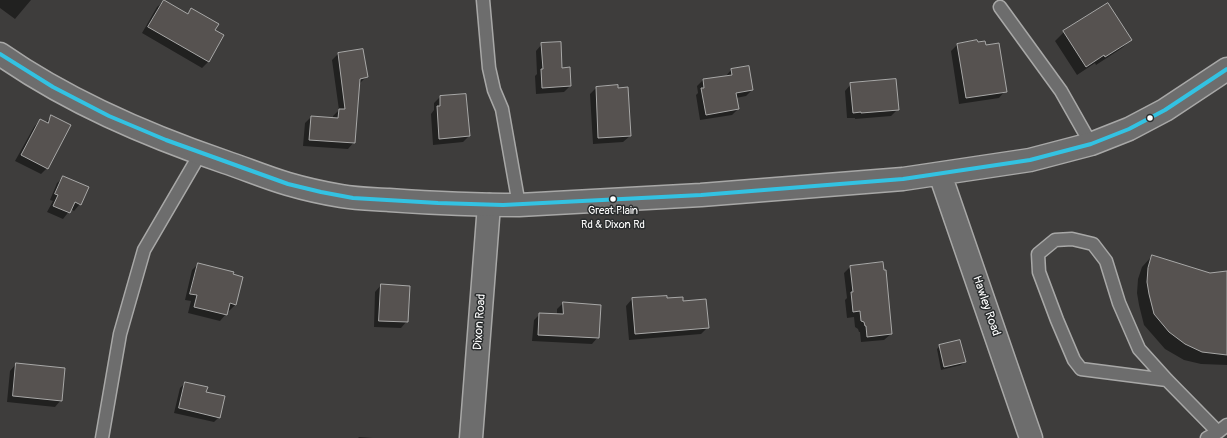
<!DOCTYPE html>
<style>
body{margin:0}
canvas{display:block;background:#3e3d3c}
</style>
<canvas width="1227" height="438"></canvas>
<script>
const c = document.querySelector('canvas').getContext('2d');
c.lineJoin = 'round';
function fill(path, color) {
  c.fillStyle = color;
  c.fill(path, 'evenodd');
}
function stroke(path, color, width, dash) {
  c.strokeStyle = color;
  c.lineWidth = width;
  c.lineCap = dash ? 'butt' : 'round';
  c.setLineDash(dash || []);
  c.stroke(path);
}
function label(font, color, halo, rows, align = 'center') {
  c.font = font + ' Pangolin,sans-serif';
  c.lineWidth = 3;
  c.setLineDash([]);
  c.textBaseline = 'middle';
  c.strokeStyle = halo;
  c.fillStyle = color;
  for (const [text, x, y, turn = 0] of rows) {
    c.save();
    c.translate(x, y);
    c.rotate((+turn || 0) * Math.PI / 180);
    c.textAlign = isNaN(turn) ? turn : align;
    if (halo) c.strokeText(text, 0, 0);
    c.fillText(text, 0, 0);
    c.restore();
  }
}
fill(new Path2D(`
 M0,0H31L15,19L0,8Z
 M164,1L186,15L192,9L214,31L223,36L208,62L202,68L142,33L157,7Z
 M1064,32L1131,40L1122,48L1096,65L1095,63L1077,75L1055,41Z
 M977,41L1005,91L999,98L959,104L951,51L957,45Z
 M542,44L561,69L570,86L564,92L536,94L535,76L537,74L536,51Z
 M362,50L366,77L359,84L354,142L348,149L303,146L305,123L311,117L333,118V116L339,110L332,60L338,54Z
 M731,70L752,90L746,96L736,98L738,109L732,115L700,120L696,95L698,93L697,86L703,80L725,77Z
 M851,84L897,110L891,116L855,119V118H847L845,91Z
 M596,88L617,89L630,136L623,142L593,144L590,94Z
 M440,97L469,136L463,142L433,145L431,114L434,110V103Z
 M52,116L47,168L41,174L15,161L34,127L40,120L45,123Z
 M64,177L80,204L74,211L71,209L63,219L47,212L53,201L50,200L57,183Z
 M1152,256L1210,274L1227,271V365L1201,364L1184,360L1165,349L1144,325L1139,305L1137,293L1138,279L1142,267Z
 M198,264L235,305L229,311L227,310L226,314L220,321L188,313L191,301L185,300L192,270Z
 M850,267L883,271L891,334L884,340L861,342L860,332H859L858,329L855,327L854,317L847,318L845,300L847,298L844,273Z
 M381,285L407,321L401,328L374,327L375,292Z
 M632,299H666L682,302L707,328L701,334L629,340L626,306Z
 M563,303L598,337L592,344L532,341L534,320L540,314L557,315V309Z
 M940,346L964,362L961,365L941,370L937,349Z
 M16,364L61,400L55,407L7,402L10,371Z
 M185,383L205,393L219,417L214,422L174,413L180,388Z
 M359,437L373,438H358Z`), '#0007');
const building = new Path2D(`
 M164,0L188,14L191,8L219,24L215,30L224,35L209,62L148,27Z
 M1108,3L1132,40L1105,57L1104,55L1086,67L1063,31Z
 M977,40L978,42L985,41L986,45L999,43L1007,92L966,98L957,44Z
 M561,42L562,68L570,67L571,86L542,88L541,69H543L541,43Z
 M363,49L368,77L360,79L355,143L309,140L311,116L338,118L339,109H345L338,53Z
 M749,66L753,90L736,93L739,109L706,115L701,88H704L703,79L732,75L731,69Z
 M896,79L899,110L861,113V112L853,113L850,83Z
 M618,85V88L628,87L631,136L598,138L596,87Z
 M466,94L470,136L439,139L437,106H440V96Z
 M51,115L71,125L48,169L21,155L40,119L48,123Z
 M63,176L89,187L81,205L75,202L70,213L53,206L58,195L55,194Z
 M1152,255L1210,273L1227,271V355L1202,352L1185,344L1169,332L1154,314L1149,294L1147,282L1148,268Z
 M883,262L884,270H886L892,334L867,337L866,326H865L864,322L861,321L860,311L853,312L851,292H853L850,266Z
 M198,263L234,272L233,274L243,277L236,305L230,303L227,315L194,307L197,295L190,294Z
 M381,284L410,286L408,322L379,321Z
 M667,296V298L683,297V301L706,299L709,328L635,334L632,298Z
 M563,302L601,305L599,338L538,335L539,313L563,314Z
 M960,340L966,362L944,367L939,345Z
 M16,363L65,368L62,401L13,396Z
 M185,382L208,387L206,392L225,396L220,418L179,408Z`);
fill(building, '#565250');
stroke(building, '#a8a8a7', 1);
const lane = new Path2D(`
 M483,0L489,68L494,90L502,109L519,205
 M1000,7L1061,91L1091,144
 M1167,380L1081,369L1074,360L1057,320L1039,272L1038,254L1055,240L1072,239L1093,244L1106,261L1119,303L1139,349L1167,380L1218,432
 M102,438L120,334L144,250L200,154
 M1207,438L1218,432L1227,425`);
const street = new Path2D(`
 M471,438L489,205`);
const secondary = new Path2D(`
 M0,54C69,102 146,135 225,162C246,169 267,178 288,184C305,189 323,193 341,196C357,199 373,199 389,200C432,203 476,205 519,205L701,195L903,179L1030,160L1091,144L1129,129L1165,110L1227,69
 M940,174L1031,438`);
stroke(lane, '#a8a8a7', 15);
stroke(street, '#a8a8a7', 25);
stroke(secondary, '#a8a8a7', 25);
stroke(lane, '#6d6d6d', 12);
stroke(street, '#6d6d6d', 22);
stroke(secondary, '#6d6d6d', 22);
stroke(new Path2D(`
 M0,54L53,87L109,116L166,140L288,184L321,192L353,198L438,203L503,205L701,195L903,179L1030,160L1091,144L1129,129L1165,110L1227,69`), '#33c2e2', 4);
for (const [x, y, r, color] of [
 [1150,118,3.5,"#fff"],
 [613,199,3.5,"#fff"]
]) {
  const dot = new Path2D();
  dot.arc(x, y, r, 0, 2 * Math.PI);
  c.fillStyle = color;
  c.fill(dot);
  stroke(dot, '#2a2d2e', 1.5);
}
label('11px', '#fff', '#2a2d2e', [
 ["Great Plain",613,211],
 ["Rd & Dixon Rd",613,225]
]);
label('12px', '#fff', '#2a2d2e', [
 ["Hawley Road",986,306,71],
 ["Dixon Road",480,322,-86]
]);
</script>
